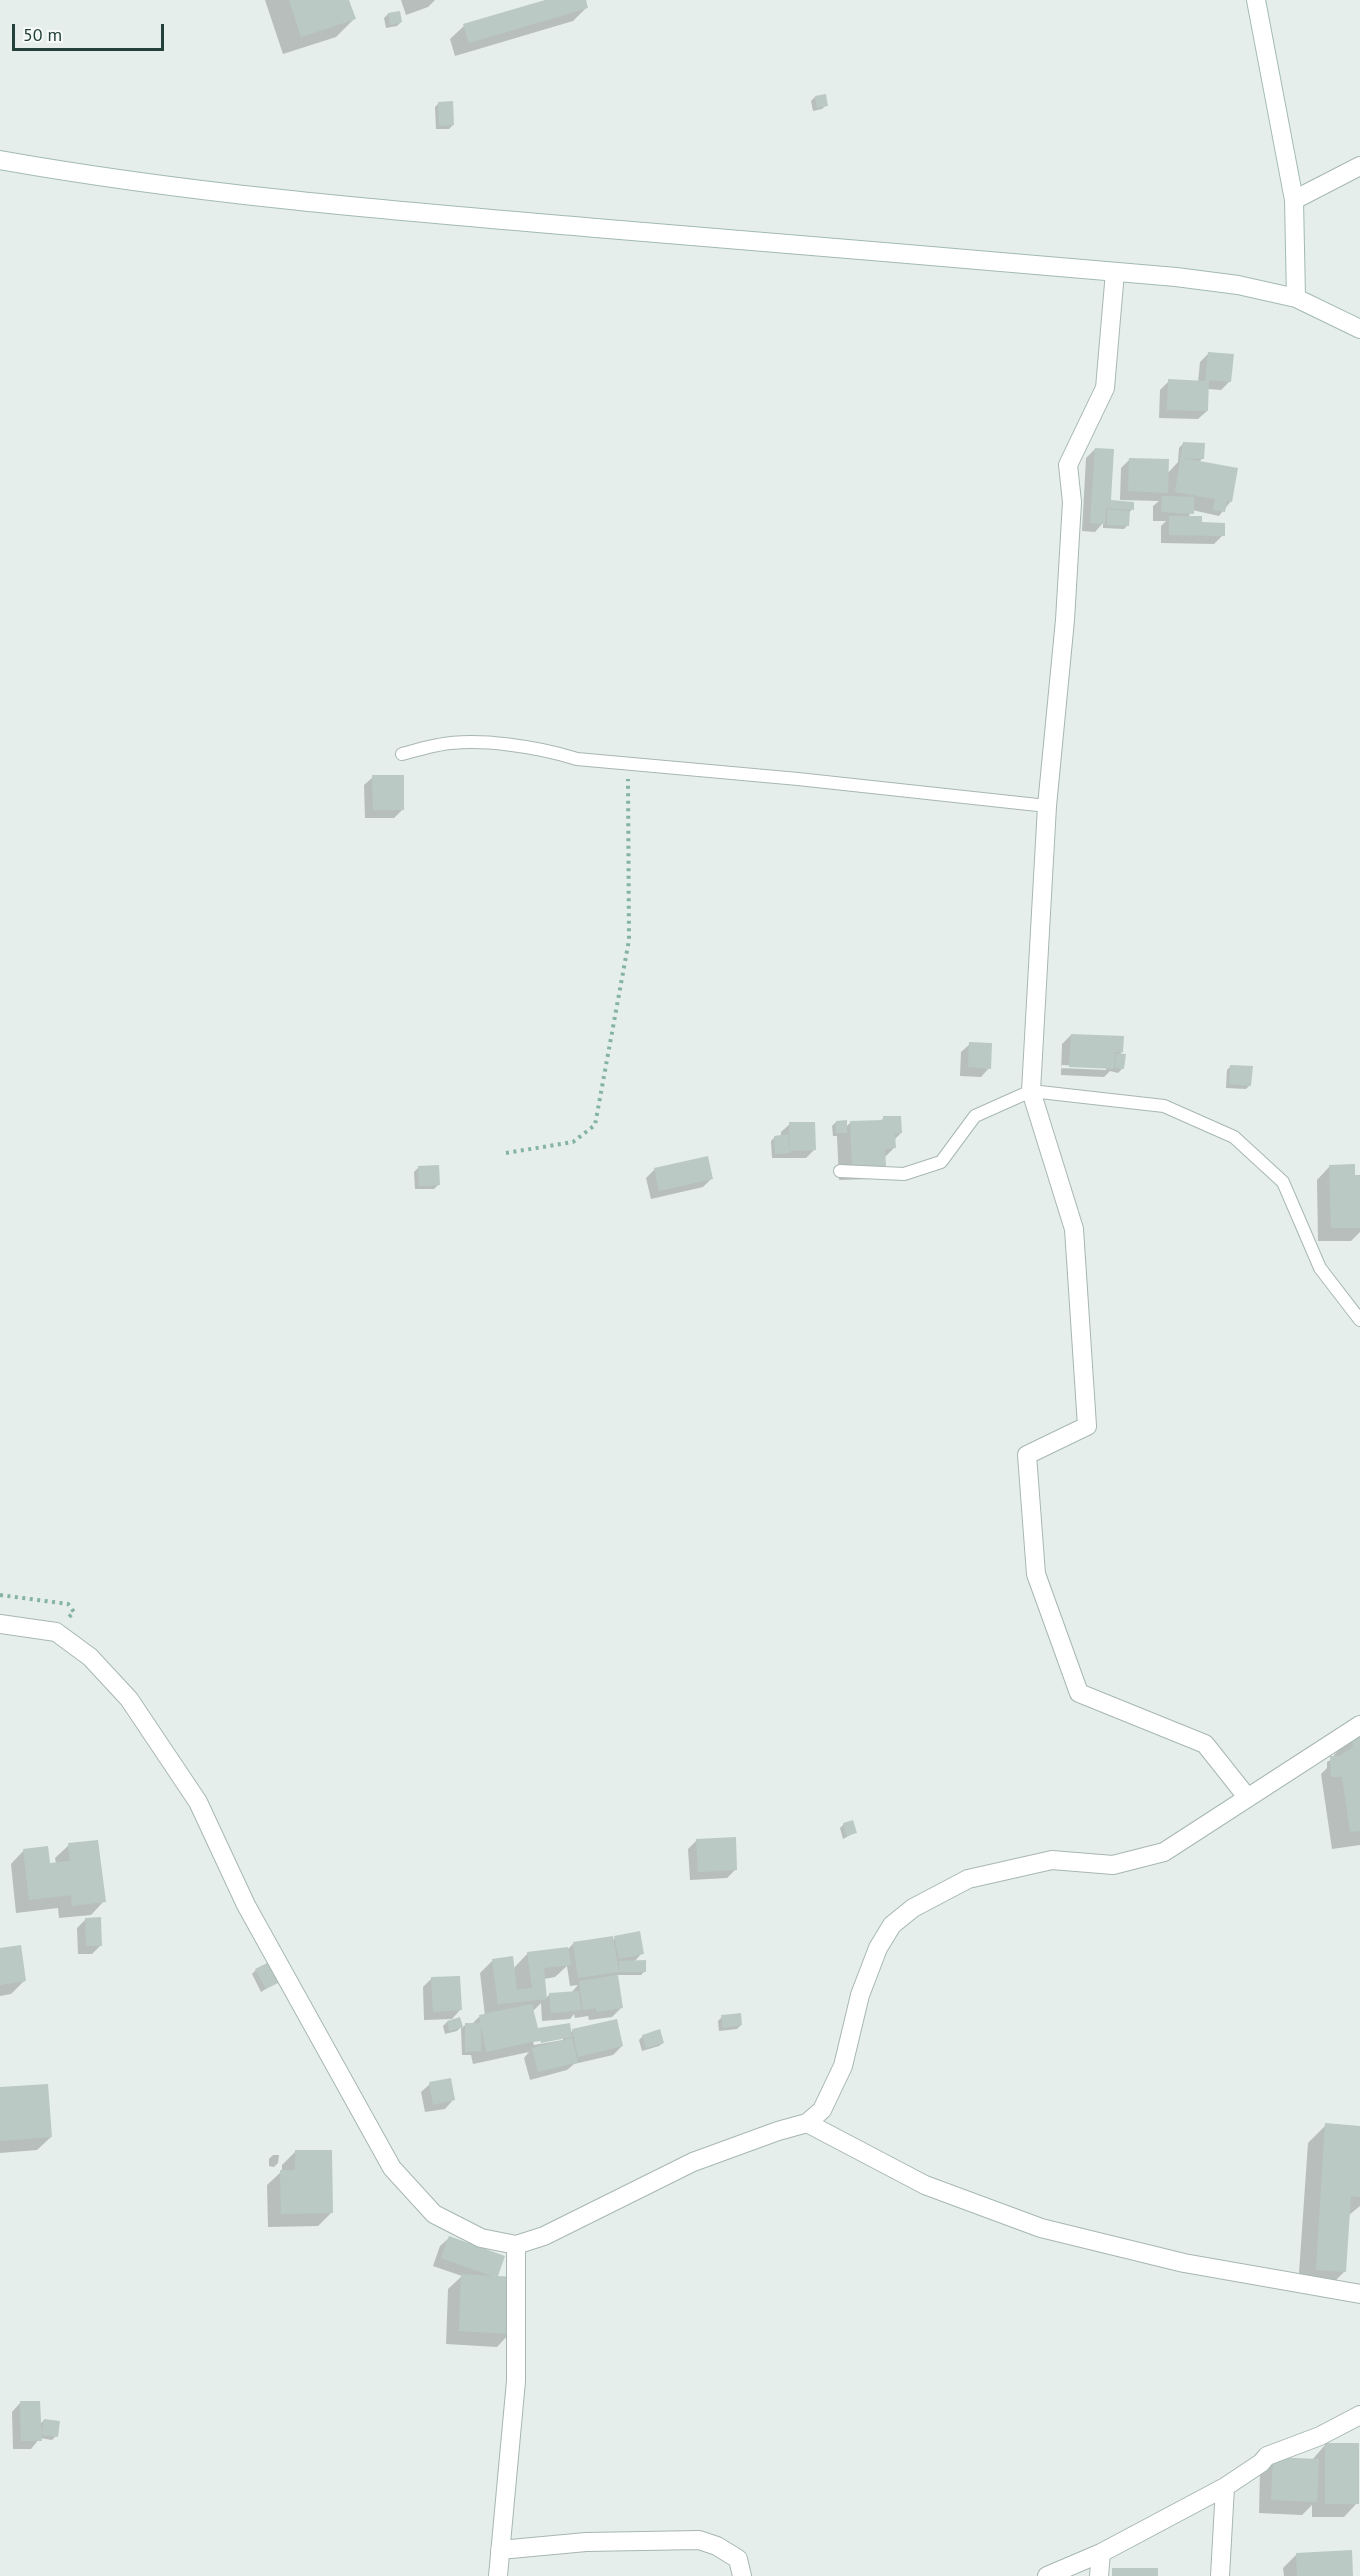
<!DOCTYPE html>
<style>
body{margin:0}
#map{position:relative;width:1360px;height:2576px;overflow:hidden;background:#e5eeea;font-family:"PT Sans",sans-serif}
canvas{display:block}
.scale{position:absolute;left:12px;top:24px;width:152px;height:27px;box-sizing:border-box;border:3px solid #23413a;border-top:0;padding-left:8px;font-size:18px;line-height:21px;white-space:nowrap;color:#23413a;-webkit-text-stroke:4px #f6faf8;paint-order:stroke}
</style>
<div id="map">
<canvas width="1360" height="2576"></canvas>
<div class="scale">50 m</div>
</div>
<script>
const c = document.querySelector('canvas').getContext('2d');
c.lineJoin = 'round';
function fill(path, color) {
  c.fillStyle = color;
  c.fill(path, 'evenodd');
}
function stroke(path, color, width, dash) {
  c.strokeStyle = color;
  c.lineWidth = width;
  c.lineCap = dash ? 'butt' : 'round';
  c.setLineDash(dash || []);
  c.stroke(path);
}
fill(new Path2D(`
 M265,0H348L354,19L336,37L283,54Z
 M401,0H435L428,7L406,15Z
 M550,0H584L587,7L573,21L455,56L450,39L464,26Z
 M388,14L401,22L397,26L386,28L384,18Z
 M815,97L826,105L822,109L813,111L811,101Z
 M439,103L453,125L449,129H436L435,107Z
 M1209,353L1230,381L1221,390L1208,389L1207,411L1198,419L1159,418L1160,390L1169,381L1198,382L1200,362Z
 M1183,444L1203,458L1199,462L1231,501L1219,516L1192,510L1188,518L1223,535L1214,544L1161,543V526L1166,521H1153V506L1159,501L1120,500L1121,468L1130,459L1167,474L1178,462L1179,448Z
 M1095,449L1109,502L1132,509L1129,513L1128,525L1124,529L1103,528V523L1095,532L1082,531L1086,458Z
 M373,777L403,809L394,818H365L364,785Z
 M1071,1035L1122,1052L1119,1055L1122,1069L1118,1073L1110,1071L1104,1077L1061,1075L1062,1044ZM1062,1065L1106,1067V1070L1061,1068Z
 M970,1044L989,1068L981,1077L960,1076L961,1052Z
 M1231,1066L1250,1085L1246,1089L1226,1088L1227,1070Z
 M884,1118L901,1133L894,1140V1148L884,1158V1166L871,1179L839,1180L837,1136H833L832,1126L836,1122L845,1128L851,1122L880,1121Z
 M790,1124L815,1149L806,1158H772L771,1141L775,1137L781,1136V1132Z
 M1330,1166L1353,1177H1360V1232L1351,1241H1318L1317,1180Z
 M418,1168L438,1185L434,1189H415L414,1172Z
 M655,1169L712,1178L703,1187L651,1199L646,1178Z
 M1360,1732V1845L1332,1849L1321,1774L1327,1768V1762L1334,1758V1755L1352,1736Z
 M844,1824L856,1832L843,1839L840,1828Z
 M697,1840L736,1869L727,1878L690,1880L688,1849Z
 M69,1845L104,1901L91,1915L59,1918L58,1908L16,1913L11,1864L24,1850L49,1865L56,1864L55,1858Z
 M86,1919L101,1945L92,1954H78L77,1928Z
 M615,1938L642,1953L634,1962L645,1971L641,1975H616L621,2008L612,2017L589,2020L588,2016L575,2018L574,2014L570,2019L542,2021L541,2003L532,2012L537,2032L570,2033L572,2031L622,2046L613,2055L574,2064L567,2070L530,2080L524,2058L529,2052L473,2064L471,2055H462L461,2027L457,2031L445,2034L443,2026L447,2022L459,2019L462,2028L465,2025H471L479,2017L485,2016L480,1973L493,1960L513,1969L528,1953L568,1949L574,1943L612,1941ZM567,1966L570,1986L578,1985L571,1993L550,1994L546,1998L544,1979L555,1977ZM563,2037V2040L534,2045L533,2042Z
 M0,1950L25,1980L11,1994L0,1996Z
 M256,1970L280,1980L261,1992L252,1974Z
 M432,1978L460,2010L452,2019L424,2020L423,1987Z
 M722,2017L741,2025L737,2029L719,2031L718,2021Z
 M643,2036L663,2043L659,2046L642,2051L639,2040Z
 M430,2084L453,2100L445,2109L425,2112L421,2092Z
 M0,2089L51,2137L37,2150L0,2153Z
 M1326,2125L1360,2127V2206L1349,2215L1345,2271L1327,2289L1298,2287L1308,2143Z
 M295,2152L331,2213L318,2226L268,2227L267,2185L282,2171V2165Z
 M273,2155H279L278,2163L274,2167L269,2166V2159Z
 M449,2238L496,2277L510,2333L497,2347L446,2344L448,2289L462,2276L433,2266L440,2246Z
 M20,2403L39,2425L44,2420L56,2436L52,2440L40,2438L31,2449H13L12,2412Z
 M1326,2444L1357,2503L1344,2517H1312V2505L1302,2515L1259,2513L1260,2472L1274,2459L1312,2460Z
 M1297,2554L1351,2576H1284L1283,2568Z`), '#0003');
fill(new Path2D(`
 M289,0H349L356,19L301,37Z
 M545,0H586L588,8L469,43L463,24Z
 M400,11L402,22L390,25L388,13Z
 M826,94L828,106L817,108L815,96Z
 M453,101L454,125L439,126L438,102Z
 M1208,352L1234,354L1231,382L1209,380L1208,411L1167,410L1168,379L1205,381Z
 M1183,442L1205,443L1204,459L1183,458L1238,468L1232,502L1227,501L1225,512L1213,510L1215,499L1175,492Z
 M1095,448L1114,449L1111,500L1134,502V510L1106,508L1105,524L1090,523Z
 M1129,458L1169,459L1168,493L1128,491Z
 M1162,496L1194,497V514L1161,512Z
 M1107,509L1130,511L1129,526L1107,525Z
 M1169,516H1202V522L1225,523V536L1169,535Z
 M372,775H404V810H373Z
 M1071,1034L1124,1036L1123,1052H1115L1114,1069L1069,1067Z
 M969,1042L992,1043L991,1069L968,1067Z
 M1116,1053L1126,1054L1124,1069L1115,1068Z
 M1230,1065L1253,1066L1251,1086L1229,1084Z
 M883,1116H901L902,1133L895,1134L896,1148L885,1149L886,1166L852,1167L850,1121L883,1120Z
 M847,1120V1133H836V1121Z
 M789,1122H815L816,1150L790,1151Z
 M788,1134L790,1153L775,1154L774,1136Z
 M708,1156L713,1179L659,1191L654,1168Z
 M1355,1164V1175H1360V1228H1331L1329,1165Z
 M439,1165L440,1185L419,1186L418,1166Z
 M1360,1730V1831L1350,1832L1342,1777H1331L1330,1756H1339L1353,1747L1351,1735Z
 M853,1820L857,1833L846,1836L843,1823Z
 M736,1837L737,1870L698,1872L696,1839Z
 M98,1840L106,1902L72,1906L71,1895L29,1900L23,1849L48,1846L50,1863L70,1861L68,1843Z
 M101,1917L102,1946H86L85,1918Z
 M640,1931L644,1954L619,1959L614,1936Z
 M613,1936L619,1972L578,1978L573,1942Z
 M21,1945L26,1981L0,1985V1948Z
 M568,1947L571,1965L544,1968L547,1999L498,2004L492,1959L513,1956L517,1990L532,1988L527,1952Z
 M646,1960V1972H619V1961Z
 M271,1961L282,1981L266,1989L255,1969Z
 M618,1975L623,2008L597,2012L596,2008L583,2010L579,1981Z
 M460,1976L462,2010L433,2012L431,1977Z
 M579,1991L581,2010L551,2013L549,1993Z
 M532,2004L538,2028L570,2023L572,2037L541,2043L540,2040L486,2052L481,2025V2051L465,2052V2023H480L479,2015Z
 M741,2013L742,2025L723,2028L721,2015Z
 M460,2017L463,2027L449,2031L447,2021Z
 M617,2019L623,2046L578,2057L572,2029Z
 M660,2029L664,2043L646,2048L642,2035Z
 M572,2038L578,2062L538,2072L532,2048Z
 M451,2078L455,2100L433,2105L429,2082Z
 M48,2084L52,2137L0,2141V2087Z
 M1325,2123L1360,2126V2197L1351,2196L1346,2272L1316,2270Z
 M295,2150H332L333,2213L281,2214L280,2170H295Z
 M449,2236L505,2256L498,2276L514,2277L512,2334L459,2331L461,2274L492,2276L441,2258Z
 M20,2401H40L42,2441H21Z
 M44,2419L60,2421L58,2437L42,2435Z
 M1325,2443H1359V2504H1325Z
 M1273,2457L1319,2459L1317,2502L1271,2500Z
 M1352,2550L1353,2576H1297L1296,2553Z
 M1112,2568H1158V2576H1112Z`), '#bac9c4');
const service = new Path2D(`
 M402,754C414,751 426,747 438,745C478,737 539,747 577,759L798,779L1047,806
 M840,1171L904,1174L941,1162L975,1116L1031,1091L1164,1106L1234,1137L1283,1182L1320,1268L1360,1320`);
const minor = new Path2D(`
 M1294,200L1360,166
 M1115,272L1105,388L1068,465L1072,502L1065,620L1047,806L1031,1091L1074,1229L1087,1426L1027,1455L1036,1574L1079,1693L1205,1744L1247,1797
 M0,1624L56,1632L90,1657L129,1699L198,1802L246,1905L392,2168L434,2214L481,2238L516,2245L544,2236L693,2162L778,2131L807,2123L822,2110L843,2066L860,1995L878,1948L892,1925L913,1908L968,1879L1052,1860L1113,1865L1164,1852L1360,1725
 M807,2123L925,2185L1041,2228L1184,2263L1360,2294
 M500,2550L586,2542L699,2540L717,2546L738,2559L742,2576
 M498,2576L516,2381V2245
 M1047,2576L1101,2553L1225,2487L1261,2463L1267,2456L1320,2436L1360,2415
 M1099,2576L1101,2553
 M1220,2576L1225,2487`);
const secondary = new Path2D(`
 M1256,0L1294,200L1296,298L1360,329
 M0,160C197,195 397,211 596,228C789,244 983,260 1176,277L1238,285L1296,298`);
stroke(service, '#a7b7b2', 14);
stroke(minor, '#a7b7b2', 20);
stroke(secondary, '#a2bab3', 20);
stroke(new Path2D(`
 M506,1153L573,1142L595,1125L629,940L628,779
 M0,1595L68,1604L74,1612L68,1618`), '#84b3a6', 4, [3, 4.5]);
stroke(service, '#fff', 12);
stroke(minor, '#fff', 18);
stroke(secondary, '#fff', 18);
</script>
